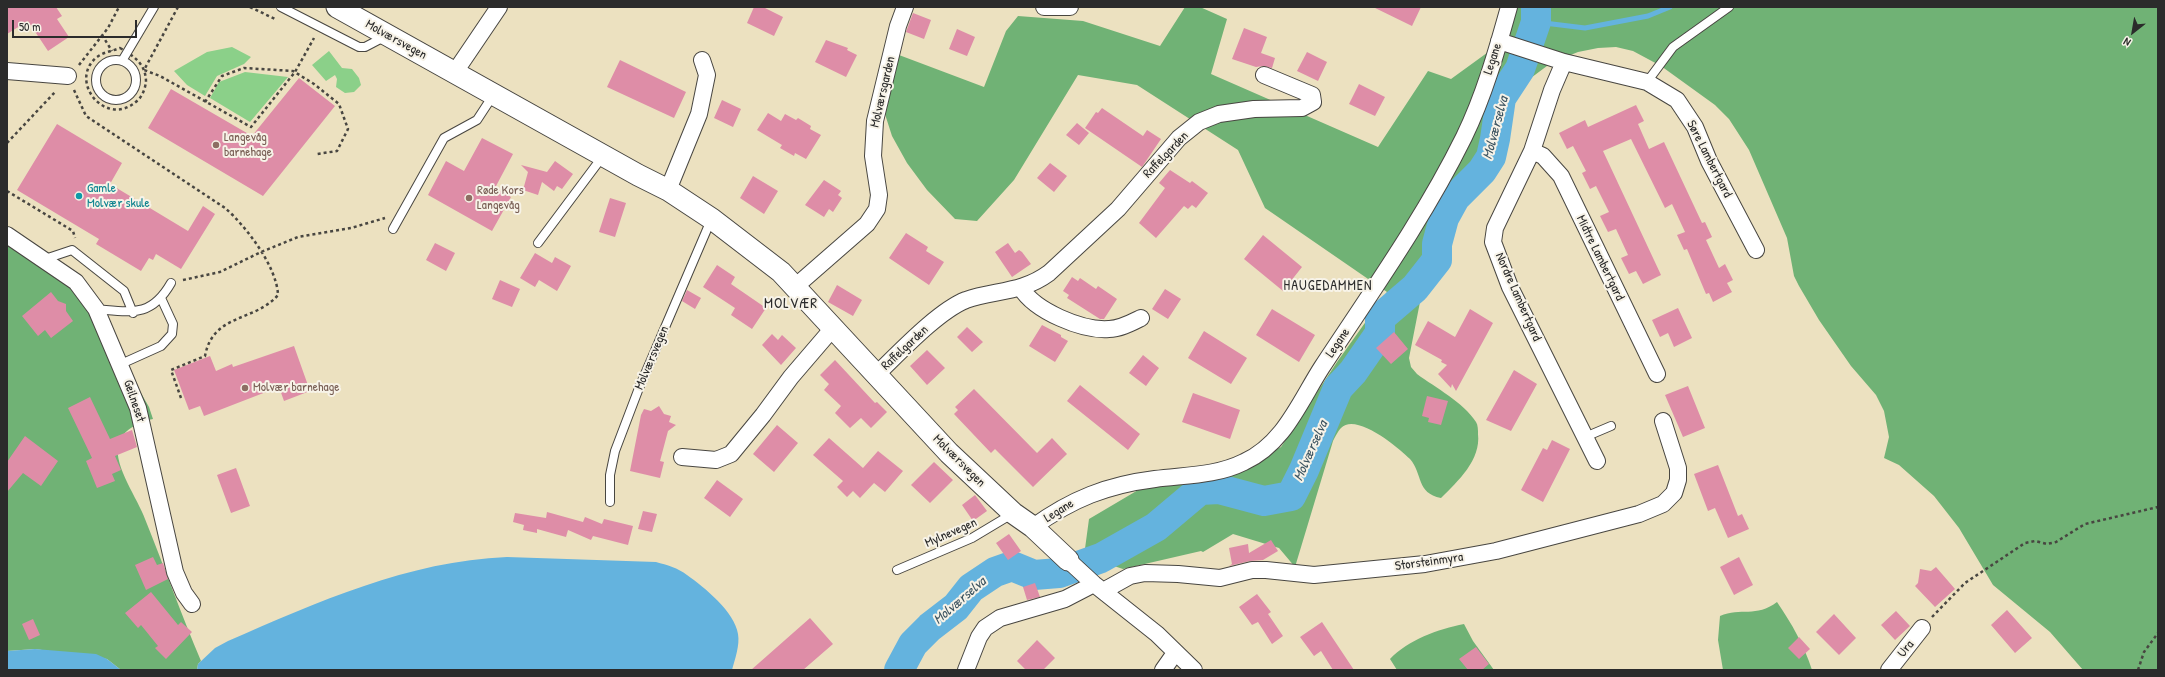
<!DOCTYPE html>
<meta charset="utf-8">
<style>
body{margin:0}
#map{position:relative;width:2165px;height:677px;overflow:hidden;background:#ece1c0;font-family:"Patrick Hand",sans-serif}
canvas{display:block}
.frame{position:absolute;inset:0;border:8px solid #2b2b2b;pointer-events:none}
.north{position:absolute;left:2113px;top:12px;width:40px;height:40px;-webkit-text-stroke:3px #f7f3e8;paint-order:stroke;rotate:211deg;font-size:11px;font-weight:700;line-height:16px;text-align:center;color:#2b2b2b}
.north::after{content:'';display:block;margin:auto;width:14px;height:18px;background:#2b2b2b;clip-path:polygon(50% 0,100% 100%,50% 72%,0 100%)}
.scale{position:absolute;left:12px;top:20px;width:125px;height:18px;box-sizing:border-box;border:2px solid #2b2b2b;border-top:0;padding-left:5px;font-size:12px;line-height:14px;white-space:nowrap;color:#2b2b2b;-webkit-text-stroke:3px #f7f3e8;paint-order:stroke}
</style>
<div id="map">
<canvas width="2165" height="677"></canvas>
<div class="frame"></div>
<div class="north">N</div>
<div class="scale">50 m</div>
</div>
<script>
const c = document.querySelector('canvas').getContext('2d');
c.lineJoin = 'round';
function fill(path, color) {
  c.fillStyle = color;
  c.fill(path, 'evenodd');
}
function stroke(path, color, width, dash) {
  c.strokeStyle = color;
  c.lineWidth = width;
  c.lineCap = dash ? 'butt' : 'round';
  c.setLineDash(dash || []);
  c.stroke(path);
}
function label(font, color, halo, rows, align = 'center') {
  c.font = font + ' "Patrick Hand",sans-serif';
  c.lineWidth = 4;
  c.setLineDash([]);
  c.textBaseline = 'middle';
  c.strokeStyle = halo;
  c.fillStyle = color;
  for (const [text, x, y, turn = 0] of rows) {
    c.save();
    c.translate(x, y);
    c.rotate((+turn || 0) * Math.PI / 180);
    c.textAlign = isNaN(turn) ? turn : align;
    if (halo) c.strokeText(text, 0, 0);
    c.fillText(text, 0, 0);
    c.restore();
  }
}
fill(new Path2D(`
 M232,47L251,57L244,64L217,76L205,96L187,85L174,71L207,52Z
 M329,51L342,68L352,69L359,78L361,85L354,92L345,93L336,87L337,79L335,75L326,81L312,65Z
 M245,72L288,77L250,122L210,98L219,82Z`), '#8bd089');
fill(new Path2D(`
 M1185,7H1200L1227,19L1211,74L1378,147L1428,71L1451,79L1502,42L1510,7H2158V670H2083L2050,632L1993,585L1959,528L1934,496L1899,465L1884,458L1889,437L1884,411L1876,395L1851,366L1819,320L1799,286L1794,276L1787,238L1749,150L1729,119L1715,105L1661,66L1633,51L1616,47L1598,48L1578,52L1551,63L1516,89L1497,117L1485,136L1439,249L1420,302L1409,358L1411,367L1417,374C1436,388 1463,402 1476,422C1478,425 1478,430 1478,434C1481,460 1458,481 1441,498C1416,493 1423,474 1410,459C1399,448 1356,412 1341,428C1338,431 1335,437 1333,441L1295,567L1279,548L1233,534L1203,552L1201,551L1123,569L1084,556L1089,519L1150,483L1229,476L1281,447L1337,362L1387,292L1265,208L1238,150L1137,85L1078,75L1014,180L977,221L955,219L927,190L907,163L892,136L883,108L899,55L984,87L1006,31L1018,16L1083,21L1160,46Z
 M7,232L79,286L149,407L153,419C141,421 120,431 118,445C114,467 138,499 145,519C164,566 181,614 201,661L198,664L197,670H121L107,659L35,649L7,651Z
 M1777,602C1792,624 1804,645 1812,670H1723L1718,640L1720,616C1741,607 1756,618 1777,602Z
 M1464,624L1473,641L1494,670H1397L1390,659C1408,640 1438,629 1464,624Z`), '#70b275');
fill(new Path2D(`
 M507,557L656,562C667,565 678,568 687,575C704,587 735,612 738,634C740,645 735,659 732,670H197L198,664L215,648L228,641C318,602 408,561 507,557Z
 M35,649L96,654L107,659L121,670H7V651Z`), '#64b3de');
stroke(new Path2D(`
 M1536,22L1585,28L1648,16L1670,7`), '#64b3de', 5);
stroke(new Path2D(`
 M899,670L913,644L930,627L956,607L971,588L995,572L1012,566L1034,575L1059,573L1101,558L1156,527L1200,490L1219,489L1264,501L1291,496L1304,470L1338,388L1353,372L1380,333V318L1415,288L1437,260V244L1444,218L1455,198L1482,171L1491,157L1495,139L1501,98L1520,69L1536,22V7`), '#64b3de', 30);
fill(new Path2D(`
 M7,7H56L62,16L57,19L69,37L48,51L28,21L7,34Z
 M754,7H763L783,17L774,36L747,23Z
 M1373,7H1421L1412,26Z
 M913,13L931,20L924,39L906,32Z
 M1244,28L1267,37L1261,53L1275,58L1272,68L1263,66L1256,67L1232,59Z
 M957,29L975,37L967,56L949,49Z
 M826,40L848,48L847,50L857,55L846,77L815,62Z
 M1307,52L1327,62L1318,81L1297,71Z
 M620,60L686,92L674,118L607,87Z
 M299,78L335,106L263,196L148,128L171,89L252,136Z
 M1359,84L1385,97L1375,116L1349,104Z
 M722,100L741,109L733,127L714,118Z
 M1636,105L1644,121L1638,124L1649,149L1664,142L1702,223L1705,222L1712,237L1706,240L1719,268L1725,264L1733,280L1727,283L1732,292L1713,302L1709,293L1706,294L1687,249L1684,250L1677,235L1685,232L1672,204L1665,208L1631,139L1603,151L1661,275L1643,284L1636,271L1629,274L1621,258L1628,255L1616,229L1608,232L1600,216L1609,212L1596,186L1590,189L1582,173L1586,171L1573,146L1567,149L1559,133L1585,120L1588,127Z
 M1102,108L1143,136L1147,130L1161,139L1142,167L1085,128L1096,112L1098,113Z
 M768,113L781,121L785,114L796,120L798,118L811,126L810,129L821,135L806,159L795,153L794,156L780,148L782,145L757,130Z
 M1077,123L1089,133L1079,145L1066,135Z
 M57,124L122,163L110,184L188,231L203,206L215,214L181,269L156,254L153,260L149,258L141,271L96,244L99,239L17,190Z
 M482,138L513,154L495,188L511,197L492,231L428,195L446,161L464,171Z
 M555,161L573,174L562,189L557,186L554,191L542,182L538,195L523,190L528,172L521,165L547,172Z
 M1050,163L1067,176L1054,192L1037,178Z
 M1170,170L1190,183L1192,181L1208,193L1196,208L1192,205L1188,209L1184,206L1156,238L1139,223L1165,188L1159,183Z
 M753,176L778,191L764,214L740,198Z
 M824,180L841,191L838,195L842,198L833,212L829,209L824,217L805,205Z
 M610,198L626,203L615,237L599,232Z
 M906,233L928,247L926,251L944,262L929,285L889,258Z
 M1263,235L1302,267L1283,291L1244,259Z
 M435,243L455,253L446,271L426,260Z
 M1008,243L1015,253L1019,250L1022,252L1031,264L1012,277L995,252Z
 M535,253L552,263L555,257L571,266L557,291L539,280L535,287L520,278Z
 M717,265L735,277L731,284L766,308L752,329L731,315L735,308L703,287Z
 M1072,277L1078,281L1080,278L1096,289L1098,286L1117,299L1104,319H1100L1067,298L1069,295L1063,291Z
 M500,280L520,289L512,307L492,299Z
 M837,285L862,300L853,316L828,302Z
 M1165,289L1181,299L1168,319L1152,309Z
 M687,290L701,298L695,309L682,301Z
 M51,292L58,301L66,304V311L73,321L51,338L45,330L38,336L22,316Z
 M1678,308L1692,338L1674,347L1668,333L1660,337L1652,320Z
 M1272,309L1315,335L1299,362L1256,335Z
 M1470,309L1493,323L1456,391L1452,384L1451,388L1438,374L1447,365L1441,362L1442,360L1415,345L1428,321L1455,337Z
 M1042,325L1061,335V337L1068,341L1055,362L1029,346Z
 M967,327L983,342L972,352L957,337Z
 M1204,331L1247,358L1231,384L1188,358Z
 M1394,332L1408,349L1391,364L1376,348Z
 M772,334L778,340L782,335L796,348L781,365L762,345Z
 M294,346L310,391L284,401L279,387L204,416L200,406L189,410L174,370L210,356L216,371L232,364L233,367Z
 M927,350L945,368L927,385L910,366Z
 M1143,355L1159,368L1146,386L1129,373Z
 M835,360L875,403L877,402L887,412L871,428L861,418L850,428L835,413L841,406L824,390L829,384L820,375Z
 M1514,370L1537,384L1511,431L1486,420Z
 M1080,385L1140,434L1128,450L1067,401Z
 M1688,386L1705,428L1683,437L1665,395Z
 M974,389L1037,453L1052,438L1067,454L1033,487L995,449L991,453L954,414L958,410L955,407Z
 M1193,393L1240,410L1230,439L1182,422Z
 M1427,396L1448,401L1441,425L1428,422L1429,418L1422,416Z
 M90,397L110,439L132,430L137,447L115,456L121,470L112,474L115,481L97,488L86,461L92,458L68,408Z
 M659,406L664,414L671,416L669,422L676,425L668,431L660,461L664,462L660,478L630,471L641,415L644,409L651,411Z
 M777,425L798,443L774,472L753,454Z
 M25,436L58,461L41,486L23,473L7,492V462Z
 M829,438L863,468L878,451L903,471L885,492L874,483L860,498L853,491L847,497L837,487L843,481L813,455Z
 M1552,440L1570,449L1543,502L1521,490L1543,448L1547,450Z
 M934,462L953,480L930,503L911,485Z
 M1718,465L1738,516L1742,514L1749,529L1728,538L1715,508L1708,511L1694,474Z
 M236,468L250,506L231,513L217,475Z
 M717,480L743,499L730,517L704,498Z
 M975,495L987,511L973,521L962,505Z
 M643,511L657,514L652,532L638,529Z
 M547,512L583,522L585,517L602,524L604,519L633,526L628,545L593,536L591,540L568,530L566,537L537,529V533L523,530L524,525L513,522L515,513L546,518Z
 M1009,534L1021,551L1008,560L996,543Z
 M1271,540L1278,551L1263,560L1250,561L1229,566L1232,564L1229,548L1248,544L1249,553Z
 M153,557L157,565L163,563L168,579L146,590L135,565Z
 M1739,557L1753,585L1734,595L1720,567Z
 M1936,567L1955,589L1935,607L1915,586L1918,583L1920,569L1931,571Z
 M1035,583L1040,597L1027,600L1023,587Z
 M151,592L178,625L181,622L192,632L166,659L155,648L158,646L141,625L138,628L125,613Z
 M1257,594L1271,612L1268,614L1283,636L1272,644L1258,622L1252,625L1239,607Z
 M2007,610L2032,638L2015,653L1991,625Z
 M1896,611L1910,626L1895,640L1881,625Z
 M1834,614L1856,638L1839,655L1816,632Z
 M810,618L833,644L803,670H751Z
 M33,619L40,635L29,640L22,624Z
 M1322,622L1354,670H1333L1321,651L1314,656L1300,637Z
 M1799,637L1810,649L1799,659L1788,648Z
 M1037,640L1055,658L1043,670H1026L1017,661Z
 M1476,647L1489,664L1482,670H1468L1459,659Z`), '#de8da7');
const service = new Path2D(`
 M281,7L359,47H365L386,36
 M96 80a20 20 0 1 1 40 0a20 20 0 1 1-40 0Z
 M122,61L154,7
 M1647,82L1673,47L1729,7
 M393,229L444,138L477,120L494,94
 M538,243L603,156
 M42,260L72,250L124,291L133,313
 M96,309C131,312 151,318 171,283
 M121,364L161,346L172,334L173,324L161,298
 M1585,437L1611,426
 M610,502V475L615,451L639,388L711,220
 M897,570L972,538L1012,514`);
const minor = new Path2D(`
 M1044,7H1070
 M1499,41L1564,62L1647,82L1677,100L1695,127L1709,161L1756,250
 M1564,62L1552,90L1532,151L1495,228L1493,242L1510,287L1597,461
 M7,71L68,76
 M455,72L499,7
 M1532,151L1543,156L1561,176L1657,374
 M668,190L699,114L707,75L702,60
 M7,235L76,282L96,309L138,408L175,572L184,593L192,604
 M796,286L867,224L877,209L879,195L873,156L875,121L898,26L905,7
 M1021,288C1035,311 1082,331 1109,329C1120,329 1131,323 1141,318
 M877,374C899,353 938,311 966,300C995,290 1022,293 1049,273L1118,209L1179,138L1199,122L1219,114L1254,109L1302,108L1313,102L1312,95L1264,75
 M682,457L716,460L731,454L763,415L791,377L833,328
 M1033,527C1072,499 1107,485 1155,479C1185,475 1216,476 1244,462C1284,444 1300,401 1322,367C1372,291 1424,218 1464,137C1484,96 1497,50 1509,7
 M1068,560L1094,584L1157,634L1194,670
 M1103,591L1130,576L1145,573L1178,574L1220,578L1252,570H1266L1314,575L1425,564L1496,551L1639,514L1663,504L1674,493L1678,480V468L1663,421
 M966,670L979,637L985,628L1000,618L1065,599L1094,584
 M1163,670L1175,653
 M1889,670L1922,628`);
const tertiary = new Path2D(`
 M337,7L638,175L668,190L712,219L781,272L949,453L1013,513L1033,527L1068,560`);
stroke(service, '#484641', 10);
stroke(minor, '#484641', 18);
stroke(tertiary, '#484641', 23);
stroke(new Path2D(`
 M178,7L144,70L160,76L251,127L295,72L314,38
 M250,7L275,19
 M102,35L112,51
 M120,48C134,56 146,64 146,82C145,89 142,97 137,101C106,129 67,81 97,57C104,52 112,51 120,48Z
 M79,65L108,28L119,7
 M74,90L86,116L225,208C246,226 277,267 278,295C255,322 213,313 205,356L171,370L181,398
 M205,102L222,76L244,68L293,71L314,84L339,104L348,129L337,151L317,154
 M7,143L56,91
 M7,191L73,231L75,238
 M183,280L220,272L261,252L298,237L351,228L385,218
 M1932,617L1965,583L2025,543L2035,541L2047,544L2056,542L2085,524L2158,507
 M2138,670L2144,652L2158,633`), '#484641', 2.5, [3, 3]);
stroke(service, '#fff', 8);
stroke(minor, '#fff', 16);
stroke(tertiary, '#fff', 21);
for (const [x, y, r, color] of [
 [216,145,4,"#8d6e63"],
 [79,196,4,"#0f9aa8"],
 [469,198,4,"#8d6e63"],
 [245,388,4,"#8d6e63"]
]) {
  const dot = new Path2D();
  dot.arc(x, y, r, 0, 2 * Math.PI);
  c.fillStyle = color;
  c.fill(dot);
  stroke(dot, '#f7f3e8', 1.5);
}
label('13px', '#2b2b2b', '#f7f3e8', [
 ["Molværsvegen",396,40,29],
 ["Legane",1493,59,-72],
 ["Molværsgarden",883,92,-77],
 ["Raffelgarden",1166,155,-46],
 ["Søre Lambertgard",1709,159,63],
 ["Midtre Lambertgard",1600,258,64],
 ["Nordre Lambertgard",1518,297,66],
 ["Legane",1338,343,-56],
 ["Raffelgarden",905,348,-43],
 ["Molværsvegen",652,358,-67],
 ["Geilneset",134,401,71],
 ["Molværsvegen",959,461,45],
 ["Legane",1059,511,-32],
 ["Mylnevegen",951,533,-24],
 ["Storsteinmyra",1429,562,-8],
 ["Ura",1906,649,-51]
]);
label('13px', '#785e54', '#f7f3e8', [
 ["Langevåg",224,138],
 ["barnehage",224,153],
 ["Røde Kors",477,191],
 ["Langevåg",477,206],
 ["Molvær barnehage",253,388]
], 'left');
label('13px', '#0d838f', '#f7f3e8', [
 ["Gamle",87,189],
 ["Molvær skule",87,204]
], 'left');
label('italic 14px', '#3c5461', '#f7f3e8', [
 ["Molværselva",1496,128,-75],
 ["Molværselva",1311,451,-66],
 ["Molværselva",960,601,-41]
]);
c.letterSpacing = '1px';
label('14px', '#2b2b2b', '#f7f3e8', [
 ["HAUGEDAMMEN",1328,286]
]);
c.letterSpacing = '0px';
c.letterSpacing = '1px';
label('15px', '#2b2b2b', '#f7f3e8', [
 ["MOLVÆR",791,304]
]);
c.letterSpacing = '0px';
</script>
